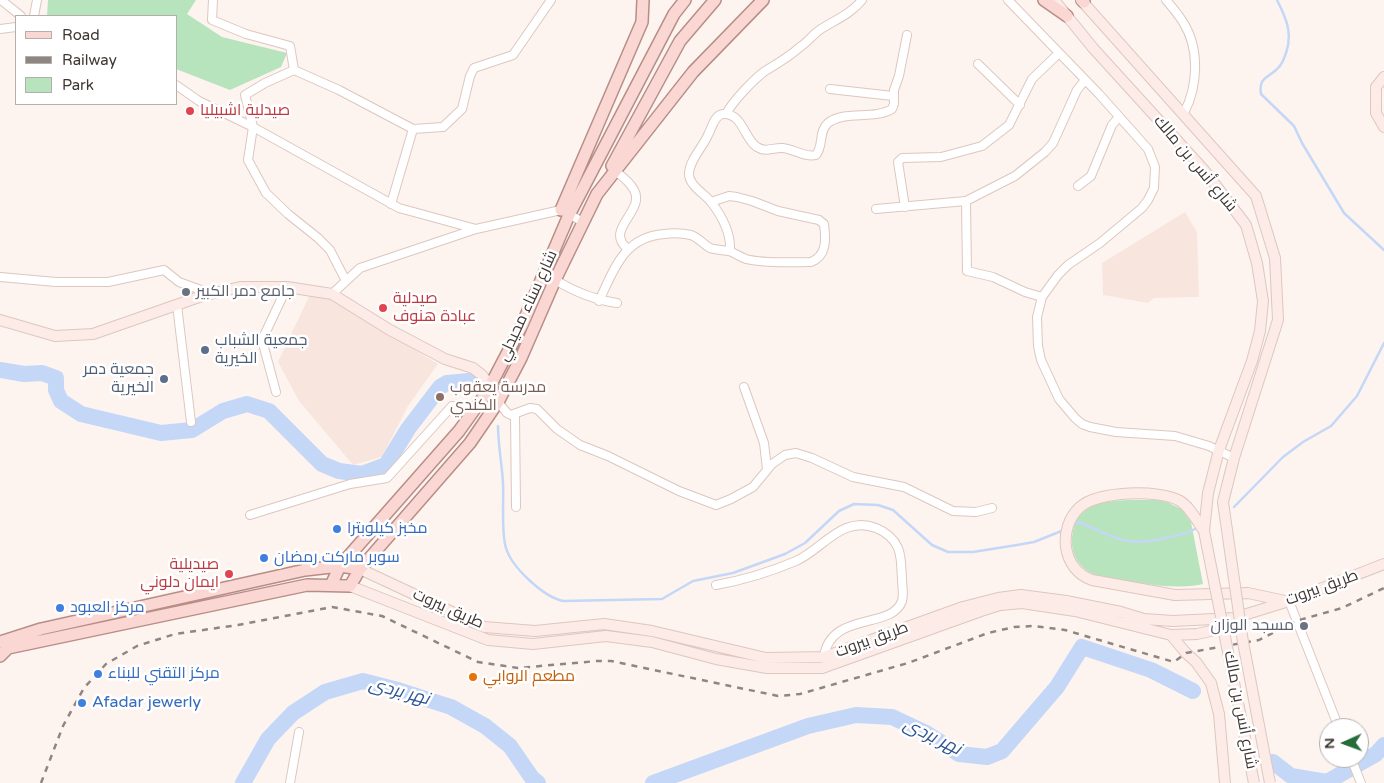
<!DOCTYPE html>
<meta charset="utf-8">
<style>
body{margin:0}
#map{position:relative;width:1384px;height:783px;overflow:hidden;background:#fdf4f0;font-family:"Varela Round",sans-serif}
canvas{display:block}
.legend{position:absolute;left:15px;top:15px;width:162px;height:90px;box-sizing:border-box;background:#fff;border:1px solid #b2afad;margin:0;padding:6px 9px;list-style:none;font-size:15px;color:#3f3633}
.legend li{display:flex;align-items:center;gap:10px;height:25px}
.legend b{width:25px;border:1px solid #b2afad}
.north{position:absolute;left:1319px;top:718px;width:50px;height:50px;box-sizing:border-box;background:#fff;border:1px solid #b2afad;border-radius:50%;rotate:268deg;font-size:14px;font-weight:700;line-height:20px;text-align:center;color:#3f3633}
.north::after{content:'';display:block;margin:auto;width:18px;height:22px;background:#256c38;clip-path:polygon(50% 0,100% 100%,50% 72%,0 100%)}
</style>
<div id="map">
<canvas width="1384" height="783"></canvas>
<ul class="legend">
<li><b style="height:6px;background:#fad7d2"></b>Road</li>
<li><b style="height:6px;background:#8f8682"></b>Railway</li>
<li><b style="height:14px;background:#b7e4bc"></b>Park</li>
</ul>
<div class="north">N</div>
</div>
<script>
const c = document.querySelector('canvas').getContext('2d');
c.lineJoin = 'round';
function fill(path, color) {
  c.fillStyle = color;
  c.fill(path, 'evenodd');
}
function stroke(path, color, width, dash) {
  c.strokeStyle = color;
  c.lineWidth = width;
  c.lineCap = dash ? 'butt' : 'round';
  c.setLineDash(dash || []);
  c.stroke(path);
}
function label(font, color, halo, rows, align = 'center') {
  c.font = font + ' "Varela Round",Cairo,sans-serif';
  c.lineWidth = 5;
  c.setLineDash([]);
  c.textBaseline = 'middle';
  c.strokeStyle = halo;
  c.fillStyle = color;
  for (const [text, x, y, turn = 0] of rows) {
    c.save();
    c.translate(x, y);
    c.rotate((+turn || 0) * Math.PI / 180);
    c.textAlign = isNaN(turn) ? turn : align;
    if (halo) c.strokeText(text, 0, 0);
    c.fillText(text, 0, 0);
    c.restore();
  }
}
fill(new Path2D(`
 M1185,212L1197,232L1199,297L1154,298L1148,303L1103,295L1102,263Z
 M313,288L438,364L408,406L382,457L353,465L299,401L278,362Z`), '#f8e6de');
fill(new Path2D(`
 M48,0H196L187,14L222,37L287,53L281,67L230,90L176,69V16H47Z
 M1157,500L1167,502L1181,509L1191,522L1203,584C1175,590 1148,584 1120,580C1109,578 1096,577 1087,571C1076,563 1071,551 1072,538C1075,493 1125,501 1157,500Z`), '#b7e4bc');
stroke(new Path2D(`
 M1277,0C1286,18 1293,33 1286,53C1284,58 1283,63 1279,67C1270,78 1258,76 1261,94L1294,126L1302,143L1344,213L1384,250
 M498,426C498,445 502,464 503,483C504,500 501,533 506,548C512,568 544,597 563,601L662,599L693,581L733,573L785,554L805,543L839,511L854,504L878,505L893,510L932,545L948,552H973L1017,545L1034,542L1064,530
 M1234,507L1283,457L1303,442L1331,426L1357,396L1384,343
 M1073,525L1078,522C1116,537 1123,548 1165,538C1175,536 1186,534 1195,529`), '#c4d7f7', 2.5);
stroke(new Path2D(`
 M0,370L24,374L42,373L56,378V390L61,401L81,414L161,433L192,430L223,411L247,404L269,411L322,464L339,471L362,474L386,465L408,429L440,387L447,383L469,381
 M1273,762L1291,776L1327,782L1376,754L1384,745
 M243,783L268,739L293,713L325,692L363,681L398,690L451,707L485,726L510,746L532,778L538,783
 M653,783L808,726L856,715L892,717L926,733L959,754L987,757L1002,751L1026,723L1057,687L1082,647L1151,670L1193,691`), '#c4d7f7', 16);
const street = new Path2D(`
 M1,0L21,16
 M213,0L212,20L246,34L290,46L294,70L265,83L245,95L253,127L248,160L266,193L288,214L318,238L330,250L346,281
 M1008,0L1099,94L1148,149L1155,167L1154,188L1148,200L1142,208L1100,243L1068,265L1058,275L1042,297L1037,317L1038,346L1041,360L1059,399L1075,418L1082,424L1090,427L1116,432L1175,436L1209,446L1234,458
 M1166,0C1172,7 1178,14 1183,22C1200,49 1198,86 1184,113
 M34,16L37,0
 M0,29L16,27
 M978,64L1020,105
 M294,70L339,90L413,129
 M176,85L199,101L253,127L399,208L476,229
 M830,89L893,96
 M726,114C733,101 753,80 765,71C777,64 790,56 800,47C808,42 813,34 821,29C835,20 851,14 862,0
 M615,171C622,176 630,182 634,190C646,211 603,230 628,249
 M1078,186L1091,176L1112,125L1119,117
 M966,201L967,271L993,277L1025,292L1042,297
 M391,204L413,129L443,127L462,109L470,76L474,68L513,55L551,0
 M905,207L898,162L902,158L941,157L982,146L1009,125L1032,79L1059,53
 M876,209L966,201L1015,176L1045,152L1053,143L1077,90L1085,80
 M730,251C731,234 722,216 711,202C705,194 688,185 689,173C690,159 703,147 708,135C712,128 714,115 723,114C743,113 744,139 757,147C766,153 774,147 783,148C793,149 806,158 816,155C824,145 818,132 828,123C844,110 874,120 892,109L894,104V90L899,76L907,35
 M0,277L56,282H108L164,270L179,282L212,294
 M555,280C575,292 594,300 617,303
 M332,294L360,268L476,229L561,210L583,222
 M599,301C614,269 624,237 664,234C673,233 682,233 691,235C699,238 703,244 710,248C716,250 723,250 729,251C735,253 740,257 746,259C765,264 792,262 811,262C827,256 826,239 824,224L819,220L778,211L752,201L737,197L729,196L711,202
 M177,305L191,422
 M744,387L764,443L767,469
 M276,392L262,340L287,287
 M498,402L507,413L511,415L530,408L537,409L557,429L580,445L608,456L679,491L716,505L731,499L753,487L772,464L785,455L796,453L812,458L853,477L904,487L953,511L976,512L992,508
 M515,415L516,507
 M250,515L350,484L387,478L452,406L476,409
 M716,585C744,580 770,572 796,561C823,549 842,515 876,528C886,532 894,539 898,548C902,558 901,568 902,578C902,586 904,594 902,601C892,630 830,611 824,657
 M1289,601L1339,728
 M1351,758L1361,783
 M290,783L299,732`);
const secondary = new Path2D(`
 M1054,0L1093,48L1204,170L1246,225L1257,263L1263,301L1260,331L1252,361L1219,450L1208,493L1204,531
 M1081,0L1256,196L1275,258L1278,320L1234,458L1223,502
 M1384,77L1376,87V113L1384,127
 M0,320L55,336L93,334L202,296L240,287H287L332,294L390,330L445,359L473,368L482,375L488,383L487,392L498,402
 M1204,531C1197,521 1190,507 1180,501C1159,489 1098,491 1080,507C1057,528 1062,570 1092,580L1175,595L1248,593L1285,601
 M360,569L484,627L535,631L604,624L652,631L766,658L824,657L963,607L998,598L1021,595L1066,601L1121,612L1144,619L1173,621L1234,618L1289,601L1384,564
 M350,586L488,640L533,644L606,636L652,642L716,659L767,668H822L981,611L1000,605L1022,603L1075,611L1171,635L1197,634L1215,630L1229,621
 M1171,635L1186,653L1196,662L1211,683L1219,714L1225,783`);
const primary = new Path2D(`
 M1044,0L1067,16
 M1082,0L1084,2
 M612,166L680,41L715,0
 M561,210L642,22L643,0
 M331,585L340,566L459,431L487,392L522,325L569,215L674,14L685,0
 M0,642L41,629L305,570L340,566L360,569
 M0,656L8,648L307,585L350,586L360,569L470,443L498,402L521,358L555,280L597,194L693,72L763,0`);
stroke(street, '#ddc7be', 10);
stroke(secondary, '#ddc7be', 12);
stroke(primary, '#b78e87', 14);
stroke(street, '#fff', 8);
stroke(secondary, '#fdebe8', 10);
stroke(primary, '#fad7d2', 11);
stroke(new Path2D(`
 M41,783L63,726L84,688L106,664L137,646L175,634L238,625L332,607L382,616L478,662L518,668L597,661H611L778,696L800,694L908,663L988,633L1014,627L1033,626L1065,630L1174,662L1186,653L1259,640L1296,621L1342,608L1384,588`), '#8f8682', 2.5, [6, 6]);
const secondaryBridge = new Path2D(`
 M1223,502L1243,642L1270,783
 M1204,531L1254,783`);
stroke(secondaryBridge, '#ddc7be', 12, []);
stroke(secondaryBridge, '#fdebe8', 10);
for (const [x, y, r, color] of [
 [190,111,5,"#e0444e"],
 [186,292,5,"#6b7280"],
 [383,308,5,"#e0444e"],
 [205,350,5,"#5c6f8a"],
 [164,379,5,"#5c6f8a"],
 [440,397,5,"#8d6e63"],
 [337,529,5,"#3f7fe0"],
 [264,558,5,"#3f7fe0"],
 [229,574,5,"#e0444e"],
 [60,608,5,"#3f7fe0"],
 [1304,626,5,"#6b7280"],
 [98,674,5,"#3f7fe0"],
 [473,677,5,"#e8710a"],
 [82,703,5,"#3f7fe0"]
]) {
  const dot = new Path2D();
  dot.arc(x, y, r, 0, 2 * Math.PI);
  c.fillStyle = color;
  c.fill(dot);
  stroke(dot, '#fff', 2);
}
label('16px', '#be3a42', '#fff', [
 ["صيدلية اشبيليا",200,111],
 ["صيدلية",393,299],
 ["عبادة هنوف",393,317],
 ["صيديلية",219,565,"right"],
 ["ايمان دلوني",219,583,"right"]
], 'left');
label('16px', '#3f3633', '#fff', [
 ["شارع أنس بن مالك",1195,164,50],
 ["شارع سناء محيدلي",528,306,-65],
 ["طريق بيروت",1322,588,-20],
 ["طريق بيروت",448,609,24],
 ["طريق بيروت",872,640,-20],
 ["شارع أنس بن مالك",1240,710,79]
]);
label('16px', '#5b616d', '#fff', [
 ["جامع دمر الكبير",196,292],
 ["مسجد الوزان",1294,626,"right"]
], 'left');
label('16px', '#4e5e75', '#fff', [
 ["جمعية الشباب",215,341],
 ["الخيرية",215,359],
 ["جمعية دمر",154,370,"right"],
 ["الخيرية",154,388,"right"]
], 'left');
label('16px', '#785e54', '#fff', [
 ["مدرسة يعقوب",450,388],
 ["الكندي",450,406]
], 'left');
label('16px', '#366cbe', '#fff', [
 ["مخبز كيلوبترا",347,529],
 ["سوبر ماركت رمضان",274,558],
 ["مركز العبود",70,608],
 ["مركز التقني للبناء",108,674],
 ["Afadar jewerly",92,703]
], 'left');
label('16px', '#c56008', '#fff', [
 ["مطعم الروابي",483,677]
], 'left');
label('italic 18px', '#2f5593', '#fff', [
 ["نهر بردى",399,692,15],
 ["نهر بردى",932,737,26]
]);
</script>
